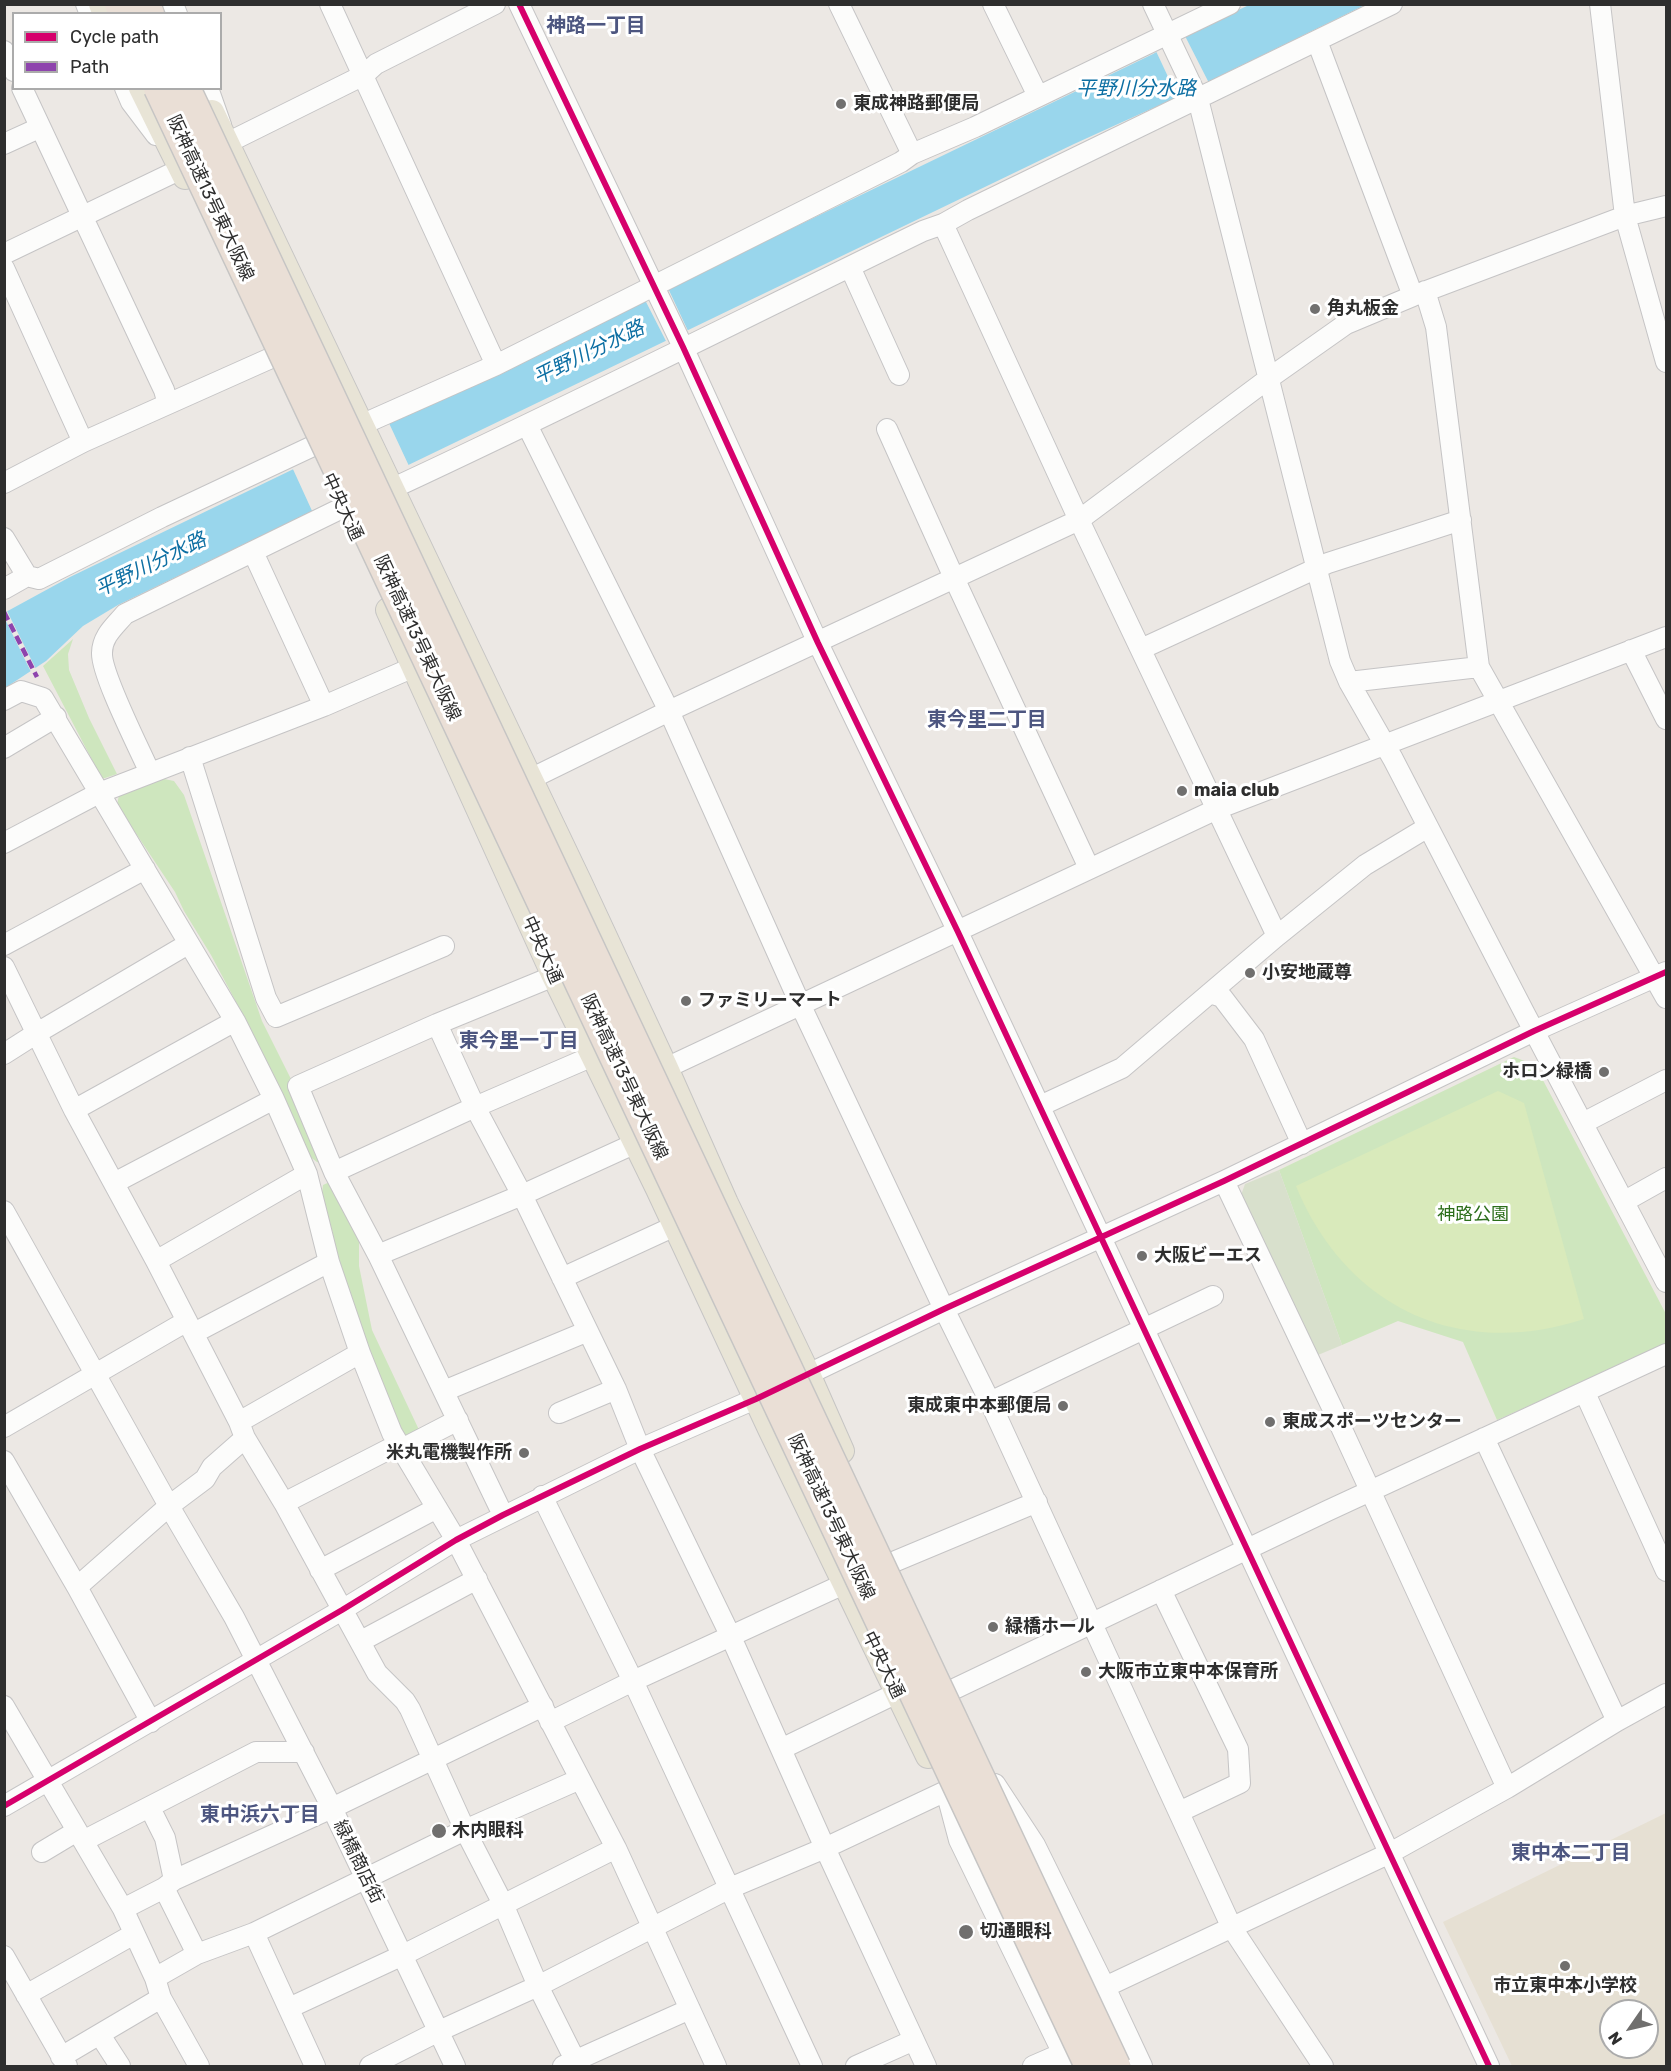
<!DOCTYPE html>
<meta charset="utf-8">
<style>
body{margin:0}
#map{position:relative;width:1671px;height:2071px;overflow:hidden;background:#ece8e4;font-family:Rubik,sans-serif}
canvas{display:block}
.frame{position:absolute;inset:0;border:6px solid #2e2e2e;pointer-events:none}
.legend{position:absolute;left:12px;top:12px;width:210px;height:78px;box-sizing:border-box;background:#fff;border:2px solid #ababab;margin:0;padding:8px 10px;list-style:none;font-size:18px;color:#2e2e2e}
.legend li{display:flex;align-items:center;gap:12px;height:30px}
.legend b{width:30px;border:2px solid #ababab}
.north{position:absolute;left:1599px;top:1999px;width:60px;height:60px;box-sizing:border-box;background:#fff;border:2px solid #ababab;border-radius:50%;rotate:236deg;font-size:16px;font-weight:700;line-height:24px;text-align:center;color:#2e2e2e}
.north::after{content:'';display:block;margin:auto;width:21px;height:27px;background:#706f6e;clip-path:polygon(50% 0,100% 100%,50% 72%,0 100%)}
</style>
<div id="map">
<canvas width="1671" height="2071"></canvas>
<div class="frame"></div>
<ul class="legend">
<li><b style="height:8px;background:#d6006c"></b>Cycle path</li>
<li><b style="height:8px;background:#8e44ad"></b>Path</li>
</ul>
<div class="north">N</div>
</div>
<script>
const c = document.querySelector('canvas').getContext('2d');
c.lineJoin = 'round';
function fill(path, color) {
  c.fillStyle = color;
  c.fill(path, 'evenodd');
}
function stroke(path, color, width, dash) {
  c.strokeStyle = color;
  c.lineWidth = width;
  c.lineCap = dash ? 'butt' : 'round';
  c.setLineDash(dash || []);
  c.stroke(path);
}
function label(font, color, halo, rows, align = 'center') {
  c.font = font + ' Rubik,"Noto Sans JP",sans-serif';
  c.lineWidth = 6;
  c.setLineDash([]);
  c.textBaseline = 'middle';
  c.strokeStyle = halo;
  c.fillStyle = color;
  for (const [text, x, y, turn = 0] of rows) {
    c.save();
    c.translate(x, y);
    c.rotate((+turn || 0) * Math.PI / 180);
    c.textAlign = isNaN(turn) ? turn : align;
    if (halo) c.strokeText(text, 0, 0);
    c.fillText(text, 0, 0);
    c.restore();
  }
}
fill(new Path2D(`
 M1666,1813V2066H1512L1443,1922ZM1611,2011H1647V2047H1611Z`), '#e6e0d3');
fill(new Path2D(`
 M73,639L68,654L69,670L89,718L117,774L102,779L43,666Z
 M164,779L174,781L184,795L262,1021L300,1097L327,1165L317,1162L309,1156L253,1034L211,955L184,911L175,892L117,805L119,795L148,783Z
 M1514,1057L1535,1065L1666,1314V1345L1497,1420L1463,1342L1398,1321L1342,1345L1279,1170Z
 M332,1181L359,1237V1266L372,1330L420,1432L411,1440L401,1437L392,1416L337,1258L332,1230L321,1201L323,1185Z`), '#cee6be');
fill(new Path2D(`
 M1279,1170L1342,1345L1318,1355L1240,1198L1245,1184Z`), '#d8e0cc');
fill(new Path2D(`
 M1498,1091L1524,1103L1584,1319C1459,1360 1346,1308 1296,1186Z`), '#d9eabb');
fill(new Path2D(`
 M1249,5H1365L1173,99L1074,144L118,605L83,626L46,661L5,688L4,613L70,577L1153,54L1189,33Z`), '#99d6ec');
fill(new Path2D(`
 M1184,34L1209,83L1178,98L1155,49Z
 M667,286L689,333L667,343L644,298Z
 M388,421L409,466L313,513L292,467Z
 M6,609L37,671L32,674L5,619Z`), '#ece8e4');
const minor = new Path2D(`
 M86,4L90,14
 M173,4L177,14
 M330,4L496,365
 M519,4L683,347L818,643L958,932L1489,2066
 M839,4L912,154
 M993,4L1038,96
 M1153,4L1198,99L1340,661L1349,682L1393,759L1524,1012L1666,1282
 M1600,4L1625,216L1666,362
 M1317,41L1413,296
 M4,51L14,71
 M22,88L164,390L168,404
 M125,88L131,102L156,135
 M208,88L221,125
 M4,144L39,128
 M943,224L1079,520L1277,936
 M4,254L181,169L227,143L364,75L376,64L495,4
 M850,267L899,375
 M4,268L83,442
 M1425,291L1436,327L1479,667L1666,998
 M361,425L496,365L901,162L912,154L975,127L1230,4
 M527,425L669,711L801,1006L944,1309L990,1402L1232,1928L1323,2066
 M887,429L955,580L1089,868
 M4,483L83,442L271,358
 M391,489C570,406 746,317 923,231L943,224L968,210L1392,4
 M4,538L27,576
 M253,552L324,706
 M4,589L27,576L39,579L162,517L313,446
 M1141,649L1328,563L1461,520
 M1631,650L1666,719
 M1349,682L1479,667
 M4,700L21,691L43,698L235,1021L274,1099L307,1174L329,1262L360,1353L392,1433L456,1540L616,1848L716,2066
 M4,748L56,717
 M190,757L266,998L276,1017L444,946
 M150,773C140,750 101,674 102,653C102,636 115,626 125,614L342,508
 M518,785L669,711L1079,520L1268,379L1346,324L1413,296L1625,216L1666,206
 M4,843L99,793L324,706L414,667
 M4,945L145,869
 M4,967L74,1110L156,1261L239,1422L245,1438L284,1503L377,1673L405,1701L410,1709L465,1830L503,1904L538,1986L578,2066
 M1210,993L1222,997L1254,1039L1302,1144
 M437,1024L475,1107L522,1195L616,1389L640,1449L731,1637L825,1848L926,2066
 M4,1054L37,1033L188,944
 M666,1068L1217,809L1666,637
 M1040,1106L1122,1068L1277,936L1365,865L1428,827
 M74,1110L235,1021
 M1583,1123L1666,1080
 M334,1172L475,1107L593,1056
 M1224,1181L1337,1418
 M114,1183L274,1099
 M1625,1201L1666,1178
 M4,1211L169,1506L234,1617L332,1808L455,2066
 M378,1255L522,1195L636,1143
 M156,1261L307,1174
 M562,1278L688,1220
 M194,1333L329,1262
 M796,1380L944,1309L1224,1181L1534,1031L1666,972
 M444,1391L588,1331
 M1585,1393L1666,1571
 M990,1402L1213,1296
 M559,1413L616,1389
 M239,1422L360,1353
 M1340,1425L1507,1788
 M4,1427L187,1321
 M1484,1438L1617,1721
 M402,1449L458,1420
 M4,1461L77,1587L151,1722
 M542,1496L633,1681L812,2066
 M284,1503L399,1444
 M503,1515L378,1255L334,1172L298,1086L437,1024L554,976
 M891,1563L1037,1502
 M320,1570L437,1508
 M77,1587L169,1506L205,1479L212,1467L245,1438
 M1161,1590L1238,1749L1240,1783L1179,1812
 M361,1641L477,1579
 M950,1691L1327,1511L1666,1354
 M4,1706L123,1909L155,1978L161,1998L199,2066
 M550,1722L633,1681L844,1584
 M781,1749L897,1693
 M995,1784L1035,1845L1105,1987L1142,2066
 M4,1806L342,1610L456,1540L640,1449L769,1393
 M150,1808L165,1838L174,1880
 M83,1841L256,1752H304
 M42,1852L77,1831
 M164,1888L197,1954
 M123,1909L164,1888L174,1880L332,1808L543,1706
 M254,1933L315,2066
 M4,1956L67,2066
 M155,1978L197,1954L254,1933L465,1830L580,1779
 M1105,1987L1390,1853L1507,1788L1617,1721L1666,1694
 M26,1995L134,1934
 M289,2008L403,1955L616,1848
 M100,2035L120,2066
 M61,2057L161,1998
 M370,2066L439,2031L538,1986L730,1888L825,1848L946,1791L959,1840L1069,2066
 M563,2066L690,2009
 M856,2066L914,2040
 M1033,2066L1063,2053`);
const major = new Path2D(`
 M101,4L105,14
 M141,88L185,177
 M212,112L580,883L666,1068L726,1203L808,1374L842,1451
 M388,610L554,976L658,1189L770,1429L928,1756`);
const highway = new Path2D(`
 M119,4L123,14
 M146,4L150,14`);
stroke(minor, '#c5c4c5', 22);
stroke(major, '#c6c5c4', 26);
stroke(highway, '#c6c5c4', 31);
stroke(minor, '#fcfcfb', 20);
stroke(major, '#e8e4d6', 24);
stroke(highway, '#eadfd6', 28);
const highwayBridge = new Path2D(`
 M158,88L1089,2066
 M186,88L1116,2066`);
stroke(highwayBridge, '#c6c5c4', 31, []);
stroke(highwayBridge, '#eadfd6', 28);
stroke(new Path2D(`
 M4,612L37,677`), '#8e44ad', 4.5, [9, 4.5]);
stroke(new Path2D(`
 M519,4L683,347L818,643L958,932L1489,2066
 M4,1806L342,1610L456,1540L503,1515L640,1449L756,1399L944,1309L1224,1181L1534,1031L1666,972`), '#d6006c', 6);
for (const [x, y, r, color] of [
 [841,104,6,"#706f6e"],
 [1315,309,6,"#706f6e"],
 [1182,791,6,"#706f6e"],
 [1250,973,6,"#706f6e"],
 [686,1001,6,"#706f6e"],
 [1604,1072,6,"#706f6e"],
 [1142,1256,6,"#706f6e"],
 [1063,1406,6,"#706f6e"],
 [1270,1422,6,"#706f6e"],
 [524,1453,6,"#706f6e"],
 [993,1627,6,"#706f6e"],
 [1086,1672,6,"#706f6e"],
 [439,1831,8,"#706f6e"],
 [966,1932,8,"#706f6e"],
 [1565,1966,6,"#706f6e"]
]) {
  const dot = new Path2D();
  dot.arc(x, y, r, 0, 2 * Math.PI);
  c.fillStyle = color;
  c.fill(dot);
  stroke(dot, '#fff', 2);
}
label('bold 18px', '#2e2e2e', '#fff', [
 ["東成神路郵便局",853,104],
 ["角丸板金",1327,309],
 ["maia club",1194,791],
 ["小安地蔵尊",1262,973],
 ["ファミリーマート",698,1001],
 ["ホロン緑橋",1592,1072,"right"],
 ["大阪ビーエス",1154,1256],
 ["東成東中本郵便局",1051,1406,"right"],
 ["東成スポーツセンター",1282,1422],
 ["米丸電機製作所",512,1453,"right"],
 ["緑橋ホール",1005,1627],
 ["大阪市立東中本保育所",1098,1672],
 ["木内眼科",452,1831],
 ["切通眼科",980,1932],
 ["市立東中本小学校",1565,1986,"center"]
], 'left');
label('18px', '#2e2e2e', '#fff', [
 ["阪神高速13号東大阪線",210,198,65],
 ["中央大通",342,507,65],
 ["阪神高速13号東大阪線",417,638,65],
 ["中央大通",542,950,66],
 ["阪神高速13号東大阪線",624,1077,65],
 ["阪神高速13号東大阪線",831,1517,65],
 ["中央大通",883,1665,64],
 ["緑橋商店街",358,1862,64]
]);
label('18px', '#2c6e1b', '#fff', [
 ["神路公園",1473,1215]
]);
label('bold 20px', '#4d5680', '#fff', [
 ["神路一丁目",596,26],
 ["東今里二丁目",987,720],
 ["東今里一丁目",519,1041],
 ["東中浜六丁目",260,1815],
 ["東中本二丁目",1571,1853]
]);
label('italic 20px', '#0d6fa3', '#fff', [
 ["平野川分水路",1136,89],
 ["平野川分水路",589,353,-26],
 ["平野川分水路",151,565,-26]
]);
</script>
